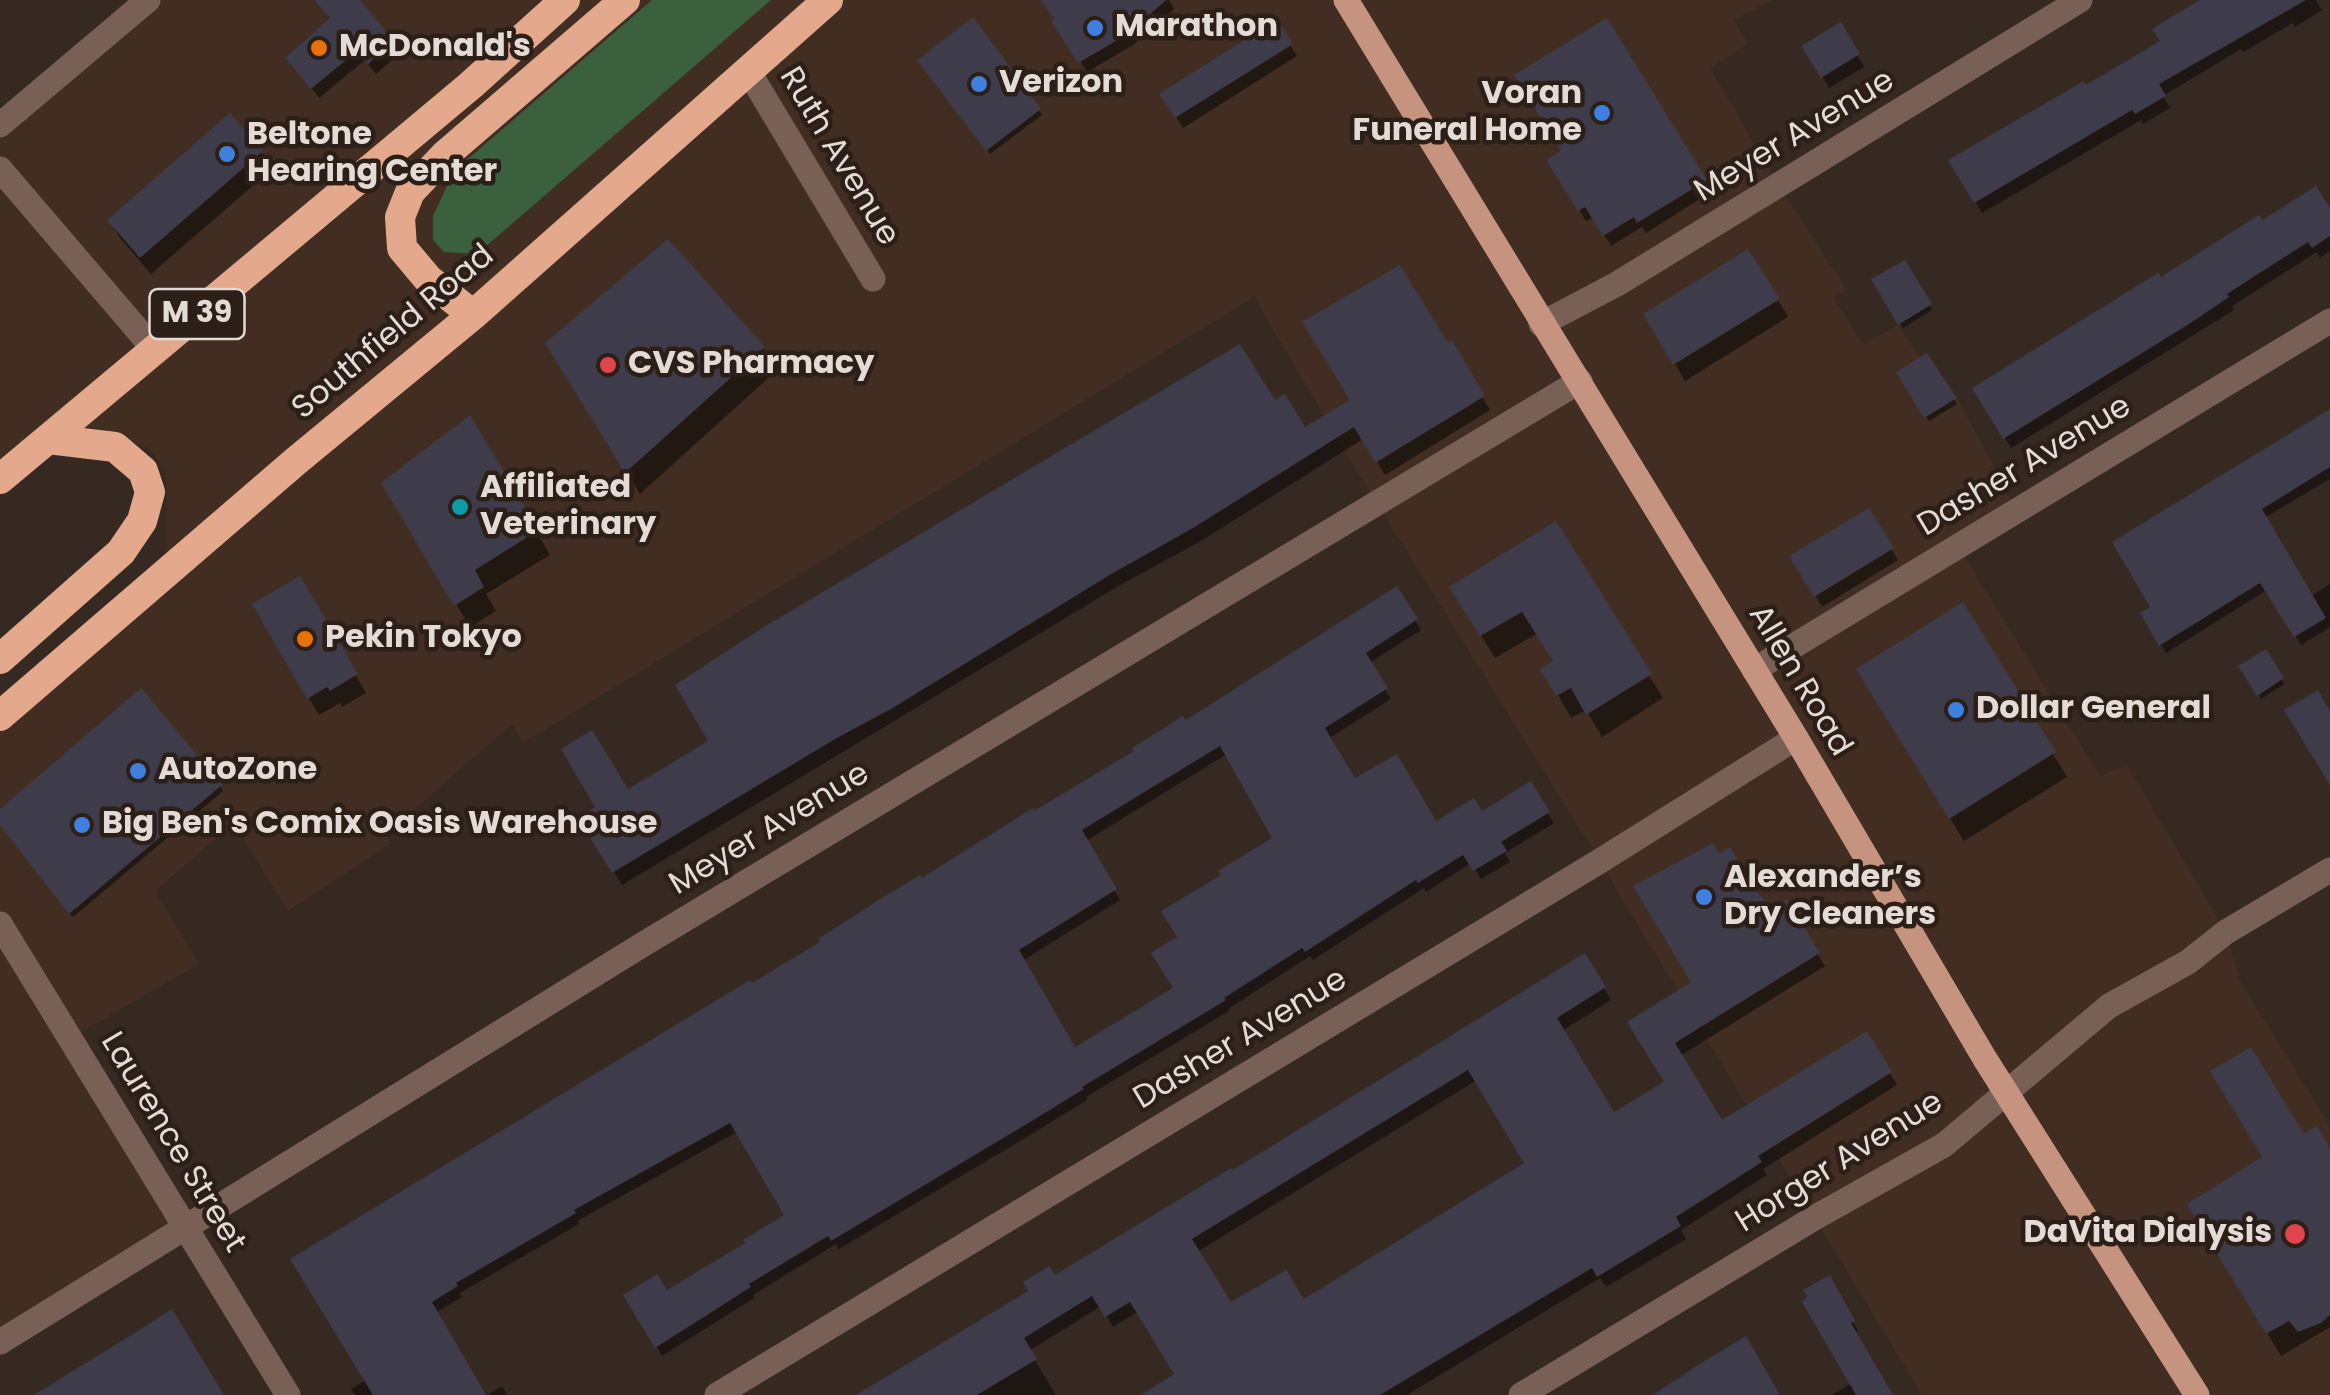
<!DOCTYPE html>
<meta charset="utf-8">
<style>
body{margin:0}
canvas{display:block;background:#362921}
</style>
<canvas width="2330" height="1395"></canvas>
<script>
const c = document.querySelector('canvas').getContext('2d');
c.lineJoin = 'round';
function fill(path, color) {
  c.fillStyle = color;
  c.fill(path, 'evenodd');
}
function stroke(path, color, width, dash) {
  c.strokeStyle = color;
  c.lineWidth = width;
  c.lineCap = dash ? 'butt' : 'round';
  c.setLineDash(dash || []);
  c.stroke(path);
}
function label(font, color, halo, rows, align = 'center') {
  c.font = font + ' Poppins,sans-serif';
  c.lineWidth = 9;
  c.setLineDash([]);
  c.textBaseline = 'middle';
  c.strokeStyle = halo;
  c.fillStyle = color;
  for (const [text, x, y, turn = 0] of rows) {
    c.save();
    c.translate(x, y);
    c.rotate((+turn || 0) * Math.PI / 180);
    c.textAlign = isNaN(turn) ? turn : align;
    if (halo) c.strokeText(text, 0, 0);
    c.fillText(text, 0, 0);
    c.restore();
  }
}
fill(new Path2D(`
 M135,0H1772L1734,20L1748,44L1710,68L1779,186L1847,290L1834,298L1863,345L1898,325L1919,357L1927,353L1957,398L2017,510L1958,546L2100,776L2127,765L2226,932L2240,981L2330,1126V1395H1922L1583,834L1363,481L1254,297L523,743L512,724L386,834L391,843L288,911L234,823L155,891L199,964L70,1038L187,1230L0,1342V716L167,572L166,470L148,447L127,441L48,439L0,479V124Z`), '#412d22');
fill(new Path2D(`
 M652,0H771L477,254L444,252L433,240V216L454,171Z`), '#3a603e');
fill(new Path2D(`
 M317,0H356L399,54L376,74L365,60L319,98L288,58L331,20Z
 M1042,0H1169L1174,9L1133,45L1087,72Z
 M2213,0H2316L2322,10L2295,27L2293,23L2243,52L2241,49L2163,96L2170,108L2143,124L2141,120L1982,213L1951,161L2086,89L2163,42Z
 M1606,21L1711,192L1646,233L1642,227L1611,246L1593,217L1586,221L1550,161L1564,152Z
 M1276,22L1297,56L1183,128L1162,94Z
 M1840,26L1864,67L1829,88L1805,47Z
 M923,65L1039,110L1042,115L990,154Z
 M261,152L271,170L151,274L120,238L110,221Z
 M2330,212V251L2320,258L2317,252L2232,306L2234,310L2011,448L1975,388L2262,224Z
 M1904,263L1932,310L1903,328L1874,280Z
 M1778,300L1788,317L1685,381L1646,314Z
 M1451,344L1490,410L1385,475L1363,439L1201,541L1120,585L622,885L581,818L1274,403L1304,431Z
 M763,348L776,371L640,494L562,367Z
 M1926,357L1957,404L1929,421L1900,373Z
 M2330,414V479L2264,518L2311,596L2330,584V627L2301,645L2267,590L2166,653L2143,614L2154,608Z
 M469,419L550,555L486,594L496,611L470,627L384,484Z
 M1868,511L1898,560L1822,607L1792,557Z
 M1555,524L1663,698L1602,737L1586,710L1571,718L1544,670L1556,662L1538,633L1495,658L1466,611Z
 M299,579L366,693L342,707L340,703L319,715L255,605Z
 M1396,589L1421,630L1369,663L1391,699L1328,739L1354,781L1436,825L1481,814L1530,784L1554,823L1505,853L1510,862L1481,879L1471,863L1426,892L1424,888L1313,960L1310,956L1228,1009L1229,1011L1086,1097L1087,1100L1035,1132L839,1249L836,1244L753,1295L754,1298L662,1356L627,1295L666,1294L787,1216L737,1132L577,1221L579,1224L460,1293L462,1297L435,1313L483,1395H355L351,1389L366,1380L293,1260L1185,724ZM1227,754L1276,839L1224,876L1180,938L1176,990L1074,1050L1022,961L1120,900L1086,841Z
 M1962,605L2067,777L1964,841L1873,693Z
 M2265,652L2284,684L2261,699L2242,667Z
 M220,786L223,791L73,917L0,822V812Z
 M1718,857L1772,913L1786,903L1825,966L1680,1056L1721,1123L1867,1034L1897,1085L1763,1169L1767,1175L1681,1230L1686,1239L1606,1287L1600,1278L1407,1395H1146L1177,1375L1138,1312L1113,1327L1101,1306L1029,1351L1056,1395H861L1232,1174L1585,957L1611,1000L1562,1031L1613,1116L1667,1083L1631,1022L1694,983ZM1477,1080L1527,1164L1303,1302L1230,1305L1197,1252Z
 M2303,1137L2330,1153V1327L2281,1356L2190,1205Z
 M1829,1278L1858,1331L1855,1333L1890,1395H1832L1852,1383Z
 M502,1386L507,1395H488Z`), '#0007');
fill(new Path2D(`
 M314,0H360L395,42L368,64L357,51L311,89L285,58L330,18Z
 M1041,0H1166L1128,34L1078,63L1051,21L1054,19Z
 M2200,0H2306L2159,84L2166,96L2135,114L2132,110L1974,203L1948,160L2084,81L2086,85L2160,41L2152,29Z
 M973,17L1041,109L986,151L917,60Z
 M1607,18L1707,180L1637,223L1634,217L1603,236L1585,207L1578,211L1546,160L1561,151L1514,75Z
 M1277,19L1293,44L1175,118L1159,94Z
 M1841,22L1860,54L1821,78L1801,46Z
 M230,113L263,151L140,258L107,220Z
 M2316,186L2330,208V236L2312,248L2308,242L2227,294L2229,297L2189,324L2003,439L1972,388L2158,273L2161,277L2259,215L2263,220Z
 M668,239L765,347L625,473L545,343Z
 M1748,249L1780,299L1673,365L1643,314Z
 M1905,260L1932,304L1898,325L1871,279Z
 M1400,265L1448,343L1452,340L1485,396L1375,463L1354,427L1193,528L1113,573L891,709L835,739L612,873L577,817L595,807L561,749L592,730L628,789L675,761L708,741L675,685L759,630L1240,344L1275,400L1285,394L1305,427L1350,400L1302,322Z
 M1927,353L1957,398L1924,418L1896,372Z
 M2330,409V467L2262,509L2326,618L2294,637L2260,583L2159,646L2140,613L2150,607L2112,542Z
 M470,415L539,530L475,570L484,587L454,606L381,483Z
 M1869,508L1894,548L1814,597L1789,556Z
 M1556,521L1652,674L1586,715L1571,688L1556,696L1540,669L1553,661L1522,612L1480,636L1449,587Z
 M300,576L358,674L330,691L327,687L307,699L252,604Z
 M1397,586L1418,619L1366,653L1388,688L1325,728L1355,778L1397,754L1436,821L1474,798L1482,811L1531,781L1550,812L1501,842L1507,851L1473,871L1463,855L1418,883L1416,880L1305,952L1302,948L1224,998L1226,1000L1082,1087L1084,1089L1030,1122L831,1241L828,1236L749,1284L751,1287L655,1348L623,1295L657,1274L667,1290L745,1243L743,1240L784,1215L730,1123L574,1210L576,1213L456,1283L458,1286L432,1302L486,1395H373L290,1259L750,980L752,983L820,942L818,939L882,898L920,875L922,878L1033,808L1034,811L1134,751L1132,748L1183,716L1186,720ZM1220,746L1272,838L1218,871L1221,875L1161,911L1177,937L1151,953L1173,988L1075,1047L1019,950L1117,889L1082,830Z
 M1963,602L2056,752L1949,819L1856,669Z
 M2266,649L2284,678L2257,696L2238,666Z
 M141,688L222,785L69,914L0,825V809Z
 M2318,690L2330,711V785L2284,710Z
 M1713,843L1719,854L1730,847L1754,888L1772,909L1787,899L1820,953L1675,1043L1722,1120L1867,1031L1892,1072L1758,1156L1762,1162L1676,1217L1681,1226L1597,1277L1592,1268L1380,1395H1141L1174,1374L1130,1302L1105,1317L1092,1296L1024,1338L1037,1359L977,1395H856L1028,1291L1023,1282L1049,1266L1055,1275L1231,1168L1233,1170L1585,953L1606,987L1557,1018L1614,1112L1664,1082L1627,1022L1691,982L1633,886ZM1468,1070L1524,1163L1304,1299L1286,1270L1231,1302L1192,1239Z
 M2251,1047L2304,1134L2317,1126L2330,1148V1315L2321,1323L2298,1332L2289,1321L2266,1334L2187,1204L2262,1157L2210,1071Z
 M1830,1275L1855,1321L1851,1323L1893,1395H1856L1802,1302L1807,1297L1803,1290Z
 M172,1309L224,1395H34L138,1331Z
 M1746,1336L1780,1395H1653L1706,1360Z`), '#3e3c4a');
stroke(new Path2D(`
 M747,69L873,279
 M0,125L148,0
 M0,169L154,349
 M1541,324L1617,284L2080,0
 M1754,670L2330,321
 M0,924L288,1395
 M0,1342L642,945L1580,381
 M717,1395L1600,861L1796,738
 M1521,1395L1816,1217L1944,1145L2109,1006L2188,962L2226,932L2330,870`), '#796056', 25);
stroke(new Path2D(`
 M1346,0L1796,738L1985,1059L2197,1395`), '#c6937e', 25);
stroke(new Path2D(`
 M473,315L428,279L402,248L400,217L410,192L445,155L625,0
 M0,479L471,85L565,0
 M0,659L121,552L142,521L150,492L143,471L115,447L48,439
 M0,716L296,461L473,315L828,0`), '#e4a88d', 30);
for (const [x, y, r, color] of [
 [1095,28,10,"#3f7fe0"],
 [319,48,10,"#e8710a"],
 [979,84,10,"#3f7fe0"],
 [1602,113,10,"#3f7fe0"],
 [227,154,10,"#3f7fe0"],
 [608,365,10,"#e0444e"],
 [460,507,10,"#0f9aa8"],
 [305,639,10,"#e8710a"],
 [1956,710,10,"#3f7fe0"],
 [138,771,10,"#3f7fe0"],
 [82,825,10,"#3f7fe0"],
 [1704,897,10,"#3f7fe0"],
 [2295,1234,12,"#e0444e"]
]) {
  const dot = new Path2D();
  dot.arc(x, y, r, 0, 2 * Math.PI);
  c.fillStyle = color;
  c.fill(dot);
  stroke(dot, '#2c1f17', 4);
}
for (const [x, y, w] of [
 [197,314,95]
]) {
  const box = new Path2D();
  box.roundRect(x - w / 2, y - 25, w, 50, 8);
  c.fillStyle = '#2c1f17';
  c.fill(box);
  stroke(box, '#e4dbd6', 2.5);
}
label('bold 30px', '#e4dbd6', null, [
 ["M 39",197,314]
]);
label('bold 32px', '#e4dbd6', '#2c1f17', [
 ["Marathon",1115,28],
 ["McDonald's",339,48],
 ["Verizon",999,84],
 ["Voran",1582,95,"right"],
 ["Funeral Home",1582,132,"right"],
 ["Beltone",247,136],
 ["Hearing Center",247,173],
 ["CVS Pharmacy",628,365],
 ["Affiliated",480,489],
 ["Veterinary",480,526],
 ["Pekin Tokyo",325,639],
 ["Dollar General",1976,710],
 ["AutoZone",158,771],
 ["Big Ben's Comix Oasis Warehouse",102,825],
 ["Alexander’s",1724,879],
 ["Dry Cleaners",1724,916],
 ["DaVita Dialysis",2272,1234,"right"]
], 'left');
label('32px', '#e4dbd6', '#2c1f17', [
 ["Meyer Avenue",1795,137,-31],
 ["Ruth Avenue",838,157,59],
 ["Southfield Road",394,333,-40],
 ["Dasher Avenue",2025,467,-31],
 ["Allen Road",1799,681,59],
 ["Meyer Avenue",770,830,-31],
 ["Dasher Avenue",1241,1040,-31],
 ["Laurence Street",172,1143,59],
 ["Horger Avenue",1840,1163,-32]
]);
</script>
